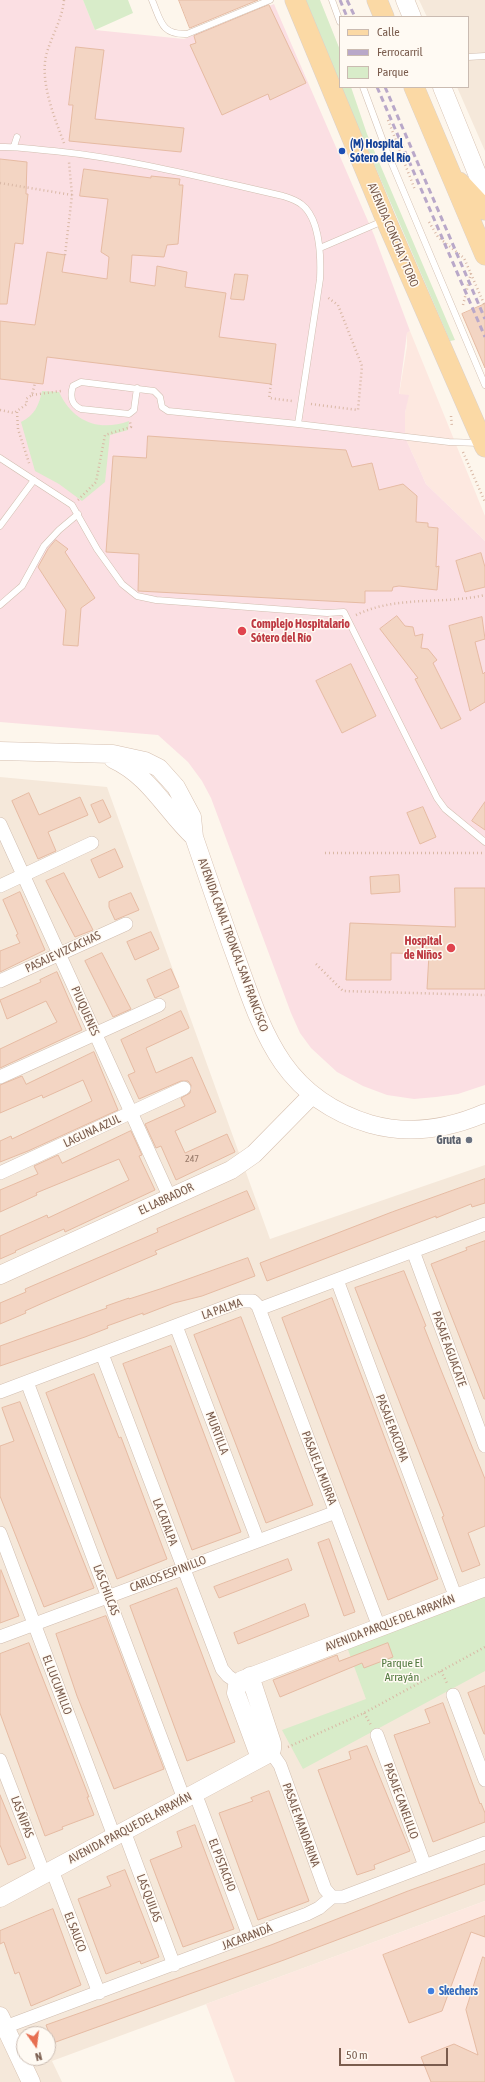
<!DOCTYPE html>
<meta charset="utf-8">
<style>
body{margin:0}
#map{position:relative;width:485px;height:2082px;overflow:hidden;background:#fdf6ec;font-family:"Asap Condensed",sans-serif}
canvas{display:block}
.legend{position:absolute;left:339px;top:16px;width:130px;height:72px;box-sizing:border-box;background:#fffaf3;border:1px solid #cabbb1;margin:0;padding:5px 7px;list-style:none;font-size:12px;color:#7a5c4d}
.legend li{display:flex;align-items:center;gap:8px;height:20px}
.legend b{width:20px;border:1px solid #cabbb1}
.north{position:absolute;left:16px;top:2026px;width:40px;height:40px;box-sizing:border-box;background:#fffaf3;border:1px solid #cabbb1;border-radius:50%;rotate:166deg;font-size:11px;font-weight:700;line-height:16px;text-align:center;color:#7a5c4d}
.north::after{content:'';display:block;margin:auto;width:14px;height:18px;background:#e76f51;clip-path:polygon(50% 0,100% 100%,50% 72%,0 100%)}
.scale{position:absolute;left:339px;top:2048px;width:109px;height:18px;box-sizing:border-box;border:2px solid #7a5c4d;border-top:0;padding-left:5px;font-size:12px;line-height:14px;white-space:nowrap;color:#7a5c4d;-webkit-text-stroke:3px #fffaf3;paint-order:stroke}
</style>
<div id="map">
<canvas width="485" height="2082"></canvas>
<ul class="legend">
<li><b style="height:5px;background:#fbd9a5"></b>Calle</li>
<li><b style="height:5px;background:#b9a8c9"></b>Ferrocarril</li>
<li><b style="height:11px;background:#d8ecc9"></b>Parque</li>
</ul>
<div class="north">N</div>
<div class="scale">50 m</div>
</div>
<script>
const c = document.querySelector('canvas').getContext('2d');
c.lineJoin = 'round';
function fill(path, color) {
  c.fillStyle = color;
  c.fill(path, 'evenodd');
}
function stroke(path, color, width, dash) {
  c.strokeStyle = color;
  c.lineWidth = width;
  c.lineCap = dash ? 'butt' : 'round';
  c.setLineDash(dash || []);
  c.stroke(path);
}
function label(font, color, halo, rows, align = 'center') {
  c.font = font + ' "Asap Condensed",sans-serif';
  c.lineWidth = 3;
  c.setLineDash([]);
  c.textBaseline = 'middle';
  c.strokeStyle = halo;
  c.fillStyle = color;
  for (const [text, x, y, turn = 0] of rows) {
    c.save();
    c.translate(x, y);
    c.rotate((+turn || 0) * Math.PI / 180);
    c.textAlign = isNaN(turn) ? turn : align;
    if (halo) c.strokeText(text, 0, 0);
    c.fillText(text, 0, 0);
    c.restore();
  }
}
fill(new Path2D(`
 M419,0H485V151L457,87H468V17H427Z
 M0,777L107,787L270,1239L485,1165V1901L52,2061L62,2082H0ZM24,2034H48V2058H24Z`), '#f5e8da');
fill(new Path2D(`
 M410,331L485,516V541L426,484L405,437V413L408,395H399L407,346V333Z
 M485,1901V2082H235L206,2004Z`), '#fde8e0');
fill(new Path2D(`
 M0,0H83L95,30L184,39L274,4L374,235L410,331L407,333L399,394L409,395L405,413V437L426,484L485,541V1085L458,1094L436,1097L414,1099L387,1095L363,1086L337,1072L311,1048L300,1033L291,1013L211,798L202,781L188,762L158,735L0,722Z`), '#fbdfe3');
fill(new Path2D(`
 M83,0H128L133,13L95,30Z
 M305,0H320L340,50V84Z
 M341,87H351L367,134L455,340L450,341Z
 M42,391L59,392C73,422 99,432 129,421L128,430L110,435L105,482L82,501L59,484L35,471L21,422C35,415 39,405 42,391Z
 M485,1594V1671L303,1769L282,1730L366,1699L347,1647Z`), '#d8ecc9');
const building = new Path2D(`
 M179,0H258L190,28Z
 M269,5L306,83L270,100L268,94L222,115L190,45L196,43L194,36Z
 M76,47L104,50L95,119L184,128L181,152L69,141L73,105H69Z
 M0,159L27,162L26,194H28L23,244L15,243L7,304H0Z
 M84,169L151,178V176L180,179L179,185H183L178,244L167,245L164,257L132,255L130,282L155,286L157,266L187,272L185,287L226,293L219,337L276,344L271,384L47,357L43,384L0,379V321L35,325L47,252L65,255L62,272L107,279L109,257L101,252L108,199L80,196Z
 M235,274L248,275L244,300L231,299Z
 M485,304V368L462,314Z
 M148,436L346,450L352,467L372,463L379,490L403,484L417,496L416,522L428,523V527L438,528L436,567L439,566L437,590L399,586L393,587L392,591H365V603L138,591L139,554L106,552L113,456L146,458Z
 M56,540L68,549L65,552L95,598L81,608L78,646L63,645L66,610L38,567L48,549Z
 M481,553L485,567V587L465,592L456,561Z
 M397,616L405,626L413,627L415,636L423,634L421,648L428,649L437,660L433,663L461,719L441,729L415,679L418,678L380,629Z
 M482,617L485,639L475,642L483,674L485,672V702L470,711L449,626Z
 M351,664L376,716L342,733L316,681Z
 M29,793L39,815L80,797L88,815L48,832L56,851L38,859L12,801Z
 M103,800L111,817L99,823L91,805Z
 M485,802V830L472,821Z
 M423,807L436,837L420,844L407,813Z
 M115,849L123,867L99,878L91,860Z
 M64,873L93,930L75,937L46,881Z
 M399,875L400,892L371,894L370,877Z
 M455,888H485V989H427L429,954L391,953V980H346L350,923L455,927Z
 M20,892L45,950L0,972V951L20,943L16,935L18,934L3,900Z
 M131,893L139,910L115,920L109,907V902Z
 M151,932L159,949L135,960L127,942Z
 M102,953L131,1009L113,1017L85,961Z
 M171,969L179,987L155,998L147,980Z
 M57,972L82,1030L0,1068V1049L57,1022L46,1001L7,1019L0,1000L41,982L40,980Z
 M181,1011L189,1028L146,1048L156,1073L192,1057L216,1112L175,1131L185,1153L227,1134L235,1152L176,1180L161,1146L156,1148L145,1124L185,1106L181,1098L190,1093L191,1085L188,1081H181L139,1099L128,1075L135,1072L121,1040Z
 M94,1052L118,1110L28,1151L0,1162V1141L11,1136L12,1139L92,1101L83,1080L43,1098L42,1095L0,1113V1085L22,1076L26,1084Z
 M131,1131L142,1155L139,1156L155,1190L65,1232L64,1229L15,1251L16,1252L0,1259V1236L47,1215L48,1218L129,1180L119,1159L36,1193L37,1195L0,1212V1190L38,1174L34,1166L58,1155L62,1163Z
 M485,1179V1203L472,1207L471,1204L436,1218V1216L267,1281L260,1263L392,1212Z
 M247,1191L255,1209L155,1251L157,1254L45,1302L25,1311L26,1313L0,1324V1303L26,1292L25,1289L158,1232L157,1229Z
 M485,1241V1399H484L431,1264L467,1250L466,1248Z
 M248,1258L255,1276L202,1296L174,1303L143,1315V1313L107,1326L108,1328L85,1337L0,1366V1346L107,1308L106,1306L129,1298V1299L160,1289Z
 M404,1271L426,1326L424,1327L441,1370L485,1479V1526L468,1533L480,1565L462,1572L442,1517L444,1516L355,1288Z
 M332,1298L438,1579L388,1600L282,1318Z
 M241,1317L313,1505L266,1523L194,1335Z
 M171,1346L241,1532L192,1550L123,1364Z
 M94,1374L119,1438L121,1437L167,1559L117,1579L46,1393Z
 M20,1402L94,1588L44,1607L0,1496V1446L14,1441L2,1408Z
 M329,1539L355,1612L344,1616L318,1543Z
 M288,1559L292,1570L219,1598L214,1587Z
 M1,1570L19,1616L0,1623V1571Z
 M177,1588L235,1742L187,1761L130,1606Z
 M305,1604L309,1616L238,1644L234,1633Z
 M106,1616L164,1769L114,1789L77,1696L56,1634Z
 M29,1643L89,1797H87L94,1815L62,1827L63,1829L45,1836L0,1713V1654Z
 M388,1643L393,1657L364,1668L362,1663L280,1697L273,1680L337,1655L339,1661Z
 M485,1686V1734H484L468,1693Z
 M443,1703L480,1804L481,1803L485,1813V1822L433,1842L394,1735L430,1723L425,1710Z
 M367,1746L410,1851L374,1865L375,1869L357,1875L318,1770L351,1759L349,1752Z
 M269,1791L309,1901L258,1920L219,1813L253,1801L251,1798Z
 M0,1795L26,1858L8,1865L0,1845Z
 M195,1825L234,1929L183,1947L150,1860L182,1847L177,1832Z
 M485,1864V1884L284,1960L53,2043L46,2025L271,1945L408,1891Z
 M125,1870L159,1957L141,1964L140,1961L106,1974L78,1899L111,1886L107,1877Z
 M53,1909L81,1985L31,2006L19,1972L15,1974L4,1942L0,1944V1931Z
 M485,1916V1937L471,1932L442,2011L409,2023L383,1955Z
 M483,1957L485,1958V2082H431L421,2057L454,2044L478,2055L466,2010Z`);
fill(building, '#f3d5c3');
stroke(building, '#e6bba3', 1);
const lane = new Path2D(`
 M152,0C161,21 161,35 187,34L270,0
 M332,0L340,22
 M468,57L485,56
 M363,87L387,152L485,385
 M14,146L17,137
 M0,147C18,146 36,150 54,151C132,159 208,179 283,196C289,198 296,200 301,204C320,218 321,257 320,279L298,424
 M320,248L383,221
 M137,388L134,410L129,414L81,409C71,405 70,395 73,386L81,382L154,391L160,397L162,407L168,411L298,424L449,442L479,443
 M0,458L72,505L97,549L122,584L137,596L156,600L327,613L344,612L437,798L445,809L485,842
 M0,526L34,480
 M0,605L22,586L44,546L59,530L78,514`);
const street = new Path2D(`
 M0,824L170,1198
 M0,886L92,843
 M0,981L126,924
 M0,1077L159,1005
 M0,1173L184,1088
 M413,1251L485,1446
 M337,1280L456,1598
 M259,1309L485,1224
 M176,1326L258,1541
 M102,1354L222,1669L228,1676L238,1683
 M27,1382L184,1799
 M0,1392L241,1301H253L258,1306L379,1627
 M0,1533L114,1836
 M0,1637L336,1512
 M453,1695L485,1780
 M377,1735L425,1866
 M271,1752L280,1765L325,1889L332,1897H343L485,1843
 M0,1760L44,1874
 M195,1793L249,1936
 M124,1831L174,1965
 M52,1870L99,1993
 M5,2027L307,1914L319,1908L332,1897`);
const secondary = new Path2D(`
 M405,0L412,17
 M442,87L485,193
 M0,751L113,754L145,761L159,768L176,787L192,817L194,837C208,878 222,919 237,960C264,1036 284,1098 370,1124C409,1135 448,1129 485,1113
 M113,759C150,776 166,811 194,837
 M0,1275L231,1170L254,1154L312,1095
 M260,1758L236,1693L237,1686L242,1680L485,1587
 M0,1898L268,1754L272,1749V1743L250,1676
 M0,2016L31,2082`);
const primary = new Path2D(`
 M295,0L386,220L485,447
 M377,0L384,17
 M414,87L485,255
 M459,182L485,210`);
stroke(lane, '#d1beb0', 7);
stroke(street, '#d1beb0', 14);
stroke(secondary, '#d6c0b0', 19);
stroke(primary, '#dad1cd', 21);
stroke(new Path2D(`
 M64,0C62,21 51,36 46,56C40,83 55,119 64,143
 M388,120L415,190
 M0,183L72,195
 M429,222L438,237L464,258L485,306
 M65,255L72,195L69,162
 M463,305L471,273
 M271,384L269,398L292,401
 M32,395L61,391
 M311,404L358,410L362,366L338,305L327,297
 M0,410L14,413L27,404L26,399L32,395L35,383
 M17,412L18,429L30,466
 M451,416L452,427
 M463,452L485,502
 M78,500L96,482L105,435L131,427L130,422
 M356,615C397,595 442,605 485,595
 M325,853H485
 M316,964L343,991L485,995
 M441,1671L448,1685
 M364,1713L371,1725
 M288,1747L364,1713L485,1647`), '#d9b8a5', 2.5, [1, 3]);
stroke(lane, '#fff', 6);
stroke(street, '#fff', 13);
stroke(secondary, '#fff', 18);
stroke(primary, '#fbd9a5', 20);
stroke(new Path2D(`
 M340,0L347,17
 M347,0L355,17
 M377,87L485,337
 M385,87L485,319`), '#b9a8c9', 3, [6, 4]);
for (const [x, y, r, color] of [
 [342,151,4,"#1a4fb4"],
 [242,631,5,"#e0444e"],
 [451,948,5,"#e0444e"],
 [469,1140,4,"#6b7280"],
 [431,1991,4,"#3f7fe0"]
]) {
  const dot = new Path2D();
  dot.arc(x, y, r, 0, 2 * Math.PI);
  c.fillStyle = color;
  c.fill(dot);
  stroke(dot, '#fffaf3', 1.5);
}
label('10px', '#987a6a', null, [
 ["247",192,1159]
]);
label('bold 12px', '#164399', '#fffaf3', [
 ["(M) Hospital",350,144],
 ["Sótero del Río",350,158]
], 'left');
label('12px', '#7a5c4d', '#fffaf3', [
 ["AVENIDA CONCHA Y TORO",393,235,67],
 ["AVENIDA CANAL TRONCAL SAN FRANCISCO",233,945,70],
 ["PASAJE VIZCACHAS",63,952,-25],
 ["PIUQUENES",85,1011,66],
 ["LAGUNA AZUL",92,1131,-25],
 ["EL LABRADOR",166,1199,-25],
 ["LA PALMA",222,1309,-19],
 ["PASAJE AGUACATE",449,1349,70],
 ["PASAJE RACOMA",392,1428,69],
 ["MURTILLA",217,1433,69],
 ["PASAJE LA MURRA",319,1468,69],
 ["LA CATALPA",165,1522,69],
 ["CARLOS ESPINILLO",168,1574,-21],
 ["LAS CHILCAS",106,1590,69],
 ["AVENIDA PARQUE DEL ARRAYÁN",390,1623,-21],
 ["EL LUCUMILLO",57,1685,69],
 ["PASAJE CANELILLO",401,1801,70],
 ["LAS ÑIPAS",22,1817,69],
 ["PASAJE MANDARINA",301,1825,70],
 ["AVENIDA PARQUE DEL ARRAYÁN",130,1828,-28],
 ["EL PISTACHO",222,1865,69],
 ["LAS QUILAS",149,1898,69],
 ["EL SAUCO",75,1932,69],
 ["JACARANDÁ",247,1937,-21]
]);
label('bold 12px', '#be3a42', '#fffaf3', [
 ["Complejo Hospitalario",251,624],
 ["Sótero del Río",251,638],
 ["Hospital",442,941,"right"],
 ["de Niños",442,955,"right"]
], 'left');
label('bold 12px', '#5b616d', '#fffaf3', [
 ["Gruta",461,1140]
], 'right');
label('12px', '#537a41', '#fffaf3', [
 ["Parque El",402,1663],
 ["Arrayán",402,1677]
]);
label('bold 12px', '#366cbe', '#fffaf3', [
 ["Skechers",439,1991]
], 'left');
</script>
